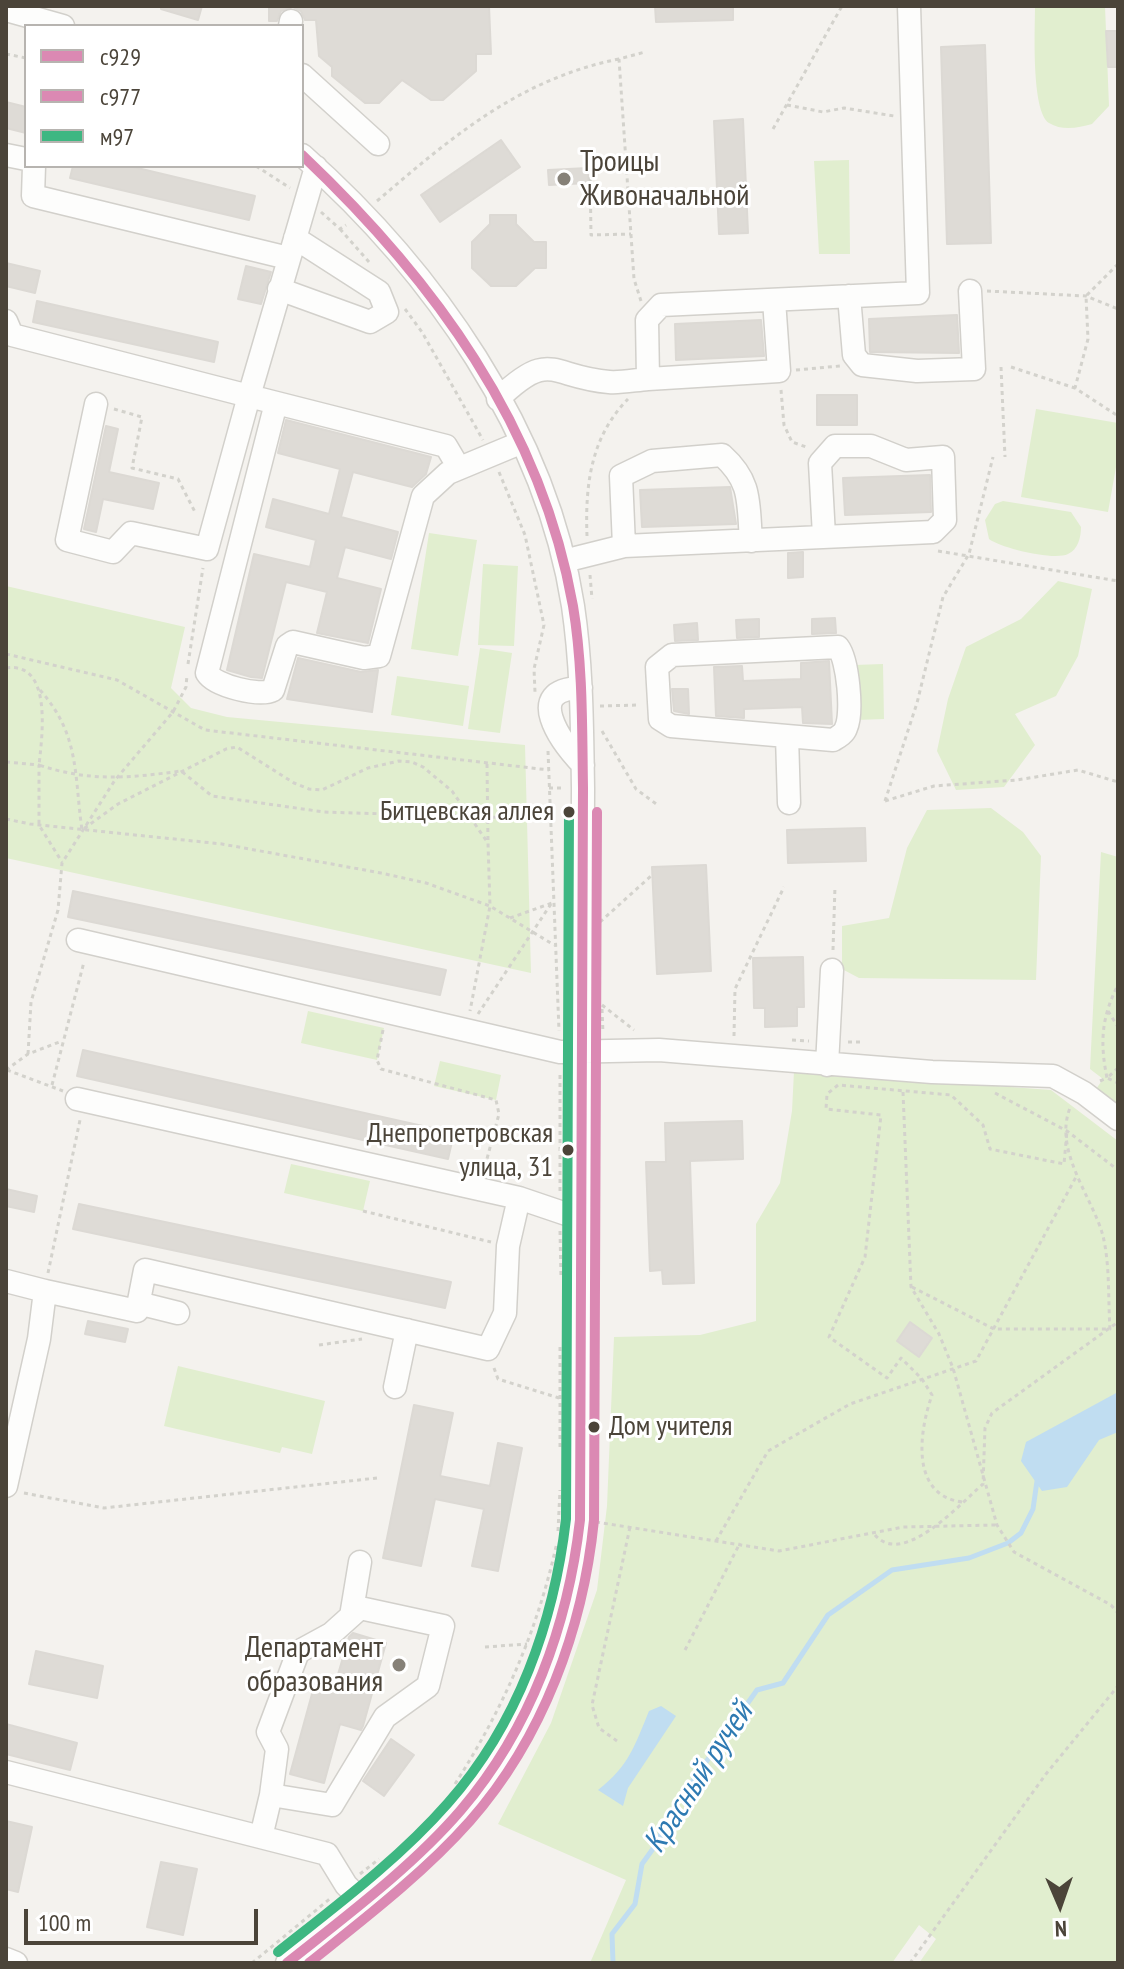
<!DOCTYPE html>
<meta charset="utf-8">
<style>
body{margin:0}
#map{position:relative;width:1124px;height:1969px;overflow:hidden;background:#f4f2ee;font-family:"PT Sans Narrow",sans-serif}
canvas{display:block}
.frame{position:absolute;inset:0;border:8px solid #4b4439;pointer-events:none}
.legend{position:absolute;left:24px;top:24px;width:280px;height:144px;box-sizing:border-box;background:#fff;border:2px solid #b7b4b0;margin:0;padding:10px 14px;list-style:none;font-size:24px;color:#4b4439}
.legend li{display:flex;align-items:center;gap:16px;height:40px}
.legend b{width:40px;border:2px solid #b7b4b0}
.north{position:absolute;left:1020px;top:1865px;width:80px;height:80px;-webkit-text-stroke:6px #fff;paint-order:stroke;rotate:178deg;font-size:22px;font-weight:700;line-height:32px;text-align:center;color:#4b4439}
.north::after{content:'';display:block;margin:auto;width:28px;height:36px;background:#4b4439;clip-path:polygon(50% 0,100% 100%,50% 72%,0 100%)}
.scale{position:absolute;left:24px;top:1909px;width:234px;height:36px;box-sizing:border-box;border:4px solid #4b4439;border-top:0;padding-left:10px;font-size:24px;line-height:28px;white-space:nowrap;color:#4b4439;-webkit-text-stroke:6px #fff;paint-order:stroke}
</style>
<div id="map">
<canvas width="1124" height="1969"></canvas>
<div class="frame"></div>
<ul class="legend">
<li><b style="height:10px;background:#db89b3"></b>с929</li>
<li><b style="height:10px;background:#db89b3"></b>с977</li>
<li><b style="height:10px;background:#3eb782"></b>м97</li>
</ul>
<div class="north">N</div>
<div class="scale">100 m</div>
</div>
<script>
const c = document.querySelector('canvas').getContext('2d');
c.lineJoin = 'round';
function fill(path, color) {
  c.fillStyle = color;
  c.fill(path, 'evenodd');
}
function stroke(path, color, width, dash) {
  c.strokeStyle = color;
  c.lineWidth = width;
  c.lineCap = dash ? 'butt' : 'round';
  c.setLineDash(dash || []);
  c.stroke(path);
}
function label(font, color, halo, rows, align = 'center') {
  c.font = font + ' "PT Sans Narrow",sans-serif';
  c.lineWidth = 6;
  c.setLineDash([]);
  c.textBaseline = 'middle';
  c.strokeStyle = halo;
  c.fillStyle = color;
  for (const [text, x, y, turn = 0] of rows) {
    c.save();
    c.translate(x, y);
    c.rotate((+turn || 0) * Math.PI / 180);
    c.textAlign = isNaN(turn) ? turn : align;
    if (halo) c.strokeText(text, 0, 0);
    c.fillText(text, 0, 0);
    c.restore();
  }
}
fill(new Path2D(`
 M1035,6H1105L1109,106L1092,124C1078,128 1062,131 1049,123C1031,111 1035,29 1035,6Z
 M849,160L850,254H819L814,161Z
 M1036,409L1118,423V456L1108,512L1021,497Z
 M1003,501L1071,512L1081,527C1081,537 1078,550 1068,554C1054,561 1001,548 989,539L985,520L995,504Z
 M429,533L477,540L458,656L411,649Z
 M483,564L518,566L514,646L478,645Z
 M1058,581L1092,589L1078,656L1056,696L1015,714L1035,745L1004,787L956,790L937,751L948,699L966,647L1021,619Z
 M6,586L185,627L171,688L191,708L227,717L525,745L531,973L6,858Z
 M480,648L512,653L500,733L468,729Z
 M883,664L884,719L856,720L854,665Z
 M397,676L469,686L463,726L391,715Z
 M991,808L1023,832L1041,856L1036,980L859,978L842,969V926L889,918L907,848L927,810Z
 M1101,852L1118,857V1114L1092,1095L1103,1079L1090,1069Z
 M308,1011L384,1028L377,1060L301,1043Z
 M440,1061L501,1075L496,1100L434,1086Z
 M794,1071L1051,1090L1118,1141V1963H919L936,1939L919,1925L892,1963H590L626,1880L498,1824L551,1723L597,1590L607,1506L614,1337L700,1335L756,1321V1224L780,1183L792,1111Z
 M291,1164L370,1181L363,1211L284,1193Z
 M178,1366L325,1401L312,1454L282,1447L280,1453L164,1426Z`), '#e1eecf');
fill(new Path2D(`
 M1118,1392V1432L1099,1440L1067,1487L1042,1491L1021,1461L1026,1442Z
 M661,1706L676,1716L628,1788L623,1806L598,1790C629,1766 635,1745 649,1711Z`), '#c0ddf1');
stroke(new Path2D(`
 M613,1963L612,1934L635,1904L642,1864L660,1839L662,1824L676,1817L677,1803L757,1690L783,1683L828,1615L892,1570L969,1558L1008,1543L1021,1533L1033,1509L1037,1481`), '#c0ddf1', 5);
const building = new Path2D(`
 M161,6H202L198,20L161,9Z
 M269,6H489L491,54H476V71L443,100H431L402,80L379,103H365L332,76V67L319,56L316,20H305L301,11L293,7L281,11L277,21H269Z
 M655,6H733V20L656,22Z
 M1106,31H1118V67H1108Z
 M985,45L991,243L947,244L941,47Z
 M6,102L26,107V133L6,128Z
 M743,119L748,233L719,234L714,121Z
 M501,140L520,167L440,222L421,195Z
 M73,166H129L255,196L249,220L70,178Z
 M588,168V183L549,185L548,170Z
 M490,215H516V224L534,242H546V268H535L516,286H491L472,268V242L490,224Z
 M6,263L40,271L35,293L6,286Z
 M246,266L271,272L261,304L238,299Z
 M37,301L218,342L214,362L33,322Z
 M957,315L959,353L870,352L869,319Z
 M761,320L764,356L676,360L675,324Z
 M817,395H857V425H817Z
 M286,420L431,457L426,474L412,487L353,472L341,517L398,532L391,559L345,547L337,578L381,589L368,643L317,633L327,592L286,582L262,678L251,677L227,670L254,554L310,567L316,540L266,527L273,499L329,514L340,469L278,453Z
 M106,426L118,429L109,472L159,483L153,509L103,499L96,532L84,529Z
 M930,475L931,512L845,515L843,478Z
 M730,487L736,524L642,527L640,490Z
 M803,552V577L788,578V553Z
 M835,618L836,633L812,634V619Z
 M759,619V637L737,638L736,620Z
 M697,623L698,640L675,641L674,625Z
 M298,658L361,672L378,670L372,712L287,699Z
 M829,661L832,724L803,723L802,707L744,709V718L716,716L714,667L742,666L743,681L801,679V663Z
 M672,689H688L689,714L674,711Z
 M865,828L866,861L788,863L787,830Z
 M706,865L711,971L657,974L652,867Z
 M73,891L446,970L440,995L68,917Z
 M803,957L804,1007H797V1026L765,1027V1008H754L753,958Z
 M83,1050L454,1133L448,1159L77,1076Z
 M742,1121L743,1159L690,1161L694,1283L663,1284L662,1270L650,1271L646,1162H666L665,1123Z
 M6,1189L37,1196L34,1212L6,1206Z
 M79,1204L451,1282L445,1308L73,1229Z
 M88,1321L128,1329L125,1342L85,1334Z
 M910,1322L932,1338L919,1357L897,1341Z
 M414,1405L453,1413L440,1476L490,1486L498,1443L522,1448L498,1571L472,1566L484,1509L435,1499L421,1566L383,1558Z
 M353,1633L386,1643L363,1726L361,1730L340,1724L324,1783L290,1774L315,1683L334,1688L349,1637Z
 M36,1651L103,1666L97,1698L29,1684Z
 M6,1724L77,1743L70,1770L6,1754Z
 M391,1739L414,1755L384,1796L363,1781Z
 M6,1821L32,1827L18,1892L6,1889Z
 M161,1862L197,1869L183,1935L147,1927Z`);
fill(building, '#dedbd6');
stroke(building, '#dcd9d4', 2);
const minor = new Path2D(`
 M6,10L63,26
 M290,26L291,21
 M302,75L378,144
 M6,155L26,159
 M34,166L33,196L288,258
 M279,289L370,322L387,312L379,292L295,238
 M849,296L854,355L862,365L917,371L974,369L970,291
 M6,321L12,335L249,396L316,167
 M648,379L779,371L774,300
 M498,399C551,348 550,377 609,382C621,383 635,380 648,379L647,320L661,305L918,293L909,6
 M276,403L207,673C215,686 260,697 273,690L287,646L293,642L364,658L379,656L423,496L448,473L520,443
 M96,404L67,540L113,552L131,533L207,549L249,396L446,446L459,468
 M624,546L621,476L652,461L722,455C752,482 748,502 751,541
 M564,561L624,546L933,532L945,520L943,457L906,460L871,446H835L820,463L824,536
 M838,647C848,660 853,713 846,728C844,734 838,737 833,740L671,726L660,719L657,667L672,655Z
 M581,688C522,689 561,742 583,765
 M787,736L789,803
 M78,940L560,1052L659,1050L932,1072L1053,1076L1084,1093L1118,1119
 M827,1065L832,970
 M77,1099L519,1198
 M6,1281L45,1291
 M138,1303L178,1313
 M395,1387L407,1330
 M6,1486L39,1339L45,1291L137,1311L145,1270L488,1349L505,1313L508,1246L519,1198L581,1219
 M351,1616L360,1562
 M6,1772L327,1854L346,1885L362,1901
 M261,1837L271,1795L332,1805L385,1717L428,1686L443,1626L360,1608L331,1634L298,1652L268,1732L277,1749L271,1795
 M6,1959L16,1963
 M287,1963C327,1931 365,1898 404,1864C426,1844 451,1824 469,1800C532,1718 572,1623 580,1520L583,788C582,727 582,667 573,606C546,431 432,270 302,155`);
stroke(minor, '#d2d0cb', 25);
stroke(new Path2D(`
 M6,54L26,58
 M787,105L823,112L844,108L894,116
 M773,129L842,6
 M256,166L290,188
 M590,169L591,235L631,234
 M377,201C452,137 519,79 619,59
 M321,212L340,229L346,225
 M340,229L369,262
 M1118,264L1086,296L1088,339L1075,388L1118,416
 M987,291L1086,296L1118,309
 M641,301L634,279L619,59L645,52
 M405,309L422,332L483,440
 M1001,367L1005,457
 M1011,367L1075,388
 M796,370L840,366
 M781,390L784,425L792,442L809,448
 M114,409L142,417L132,468L178,479L196,514
 M499,472L525,535L544,625L534,669L535,692
 M587,536C585,484 591,437 628,399
 M938,551L1118,581
 M590,575L592,599
 M6,654L117,680L205,730L549,770
 M188,664L203,568
 M6,668C53,661 42,737 39,765C90,782 129,778 181,771L212,796L324,812L550,819
 M40,690C80,735 74,774 82,830L118,804L226,749L237,747L294,783L309,789L322,790L368,768L399,761L412,762L423,767L452,791L488,843L490,906L470,1011
 M600,706L640,705
 M602,731L636,789L659,806
 M548,751L559,1031
 M6,762L39,765V825L62,862
 M487,764L488,843
 M549,788H565
 M885,801L917,703L943,597L969,554L993,457
 M885,801L934,786L1017,780L1078,770L1118,782
 M6,819L30,824L222,844L381,873L426,883L490,906L554,945
 M510,918L552,903
 M600,922L651,876
 M833,950L835,886
 M602,1005L634,1030
 M602,1009L603,1033
 M1108,1011L1118,1027
 M478,1014L551,904
 M383,1030L377,1060L381,1069L496,1100L499,1114L484,1170
 M734,1036L735,989L784,887
 M792,1040L809,1041
 M848,1042H861
 M28,1054L31,1002L58,910L62,863L115,780L173,712L186,687L187,675
 M1118,1068L1107,1078L1118,1083
 M6,1070L28,1054L62,1041
 M7,1070L63,1091
 M1100,1081L1107,1078C1100,1043 1101,1018 1118,985
 M52,1085L84,962
 M903,1092L911,1287L939,1334L953,1368L997,1525L1014,1552L1111,1605L1118,1613
 M995,1093L1067,1131L1118,1170
 M560,1191V1071
 M363,1211L491,1242
 M560,1231L561,1279
 M48,1273L80,1120
 M912,1287L994,1329H1110C1108,1300 1110,1265 1103,1236C1093,1198 1053,1151 1070,1108
 M319,1345L362,1339
 M494,1368L498,1379L559,1398
 M560,1447V1347
 M24,1493L104,1508L377,1478
 M962,1502C910,1495 919,1432 932,1395L922,1379L901,1358L887,1378L829,1337L865,1257L881,1115L826,1109L827,1094L838,1085L951,1095L983,1125L990,1149L1064,1164L1067,1131
 M596,1522L779,1551L903,1527L996,1525
 M558,1531L560,1490
 M875,1535C903,1568 961,1503 983,1484L985,1428L992,1413L1118,1322
 M716,1541L768,1451L850,1404L976,1361L1076,1177
 M485,1647L527,1644
 M685,1650L740,1543
 M617,1741L599,1728L592,1705L630,1527
 M455,1784C503,1709 538,1630 557,1542
 M360,1874L379,1859
 M252,1963L332,1897
 M910,1963L1046,1774L1118,1686`), '#d3d2cc', 3, [4, 4]);
stroke(minor, '#fdfdfc', 22);
stroke(new Path2D(`
 M287,1963C346,1916 412,1867 461,1810C531,1728 568,1625 580,1520L583,788C582,728 583,665 573,606C541,425 433,279 302,155`), '#db89b3', 10);
stroke(new Path2D(`
 M309,1963C364,1919 423,1874 470,1821C543,1738 583,1629 594,1520L597,812`), '#db89b3', 10);
stroke(new Path2D(`
 M278,1952C336,1906 399,1859 448,1803C518,1724 554,1622 566,1519L569,812`), '#3eb782', 10);
for (const [x, y, r, color] of [
 [564,179,8,"#868178"],
 [569,812,7,"#4b4439"],
 [568,1150,7,"#4b4439"],
 [594,1427,7,"#4b4439"],
 [399,1665,8,"#868178"]
]) {
  const dot = new Path2D();
  dot.arc(x, y, r, 0, 2 * Math.PI);
  c.fillStyle = color;
  c.fill(dot);
  stroke(dot, '#fff', 3);
}
label('28px', '#4b4439', '#fff', [
 ["Битцевская аллея",554,812],
 ["Днепропетровская",553,1134],
 ["улица, 31",553,1168],
 ["Дом учителя",609,1427,"left"]
], 'right');
label('30px', '#4b4439', '#fff', [
 ["Троицы",580,162],
 ["Живоначальной",580,196],
 ["Департамент",383,1648,"right"],
 ["образования",383,1682,"right"]
], 'left');
label('italic 32px', '#2e7ab2', '#fff', [
 ["Красный ручей",699,1778,-57]
]);
</script>
